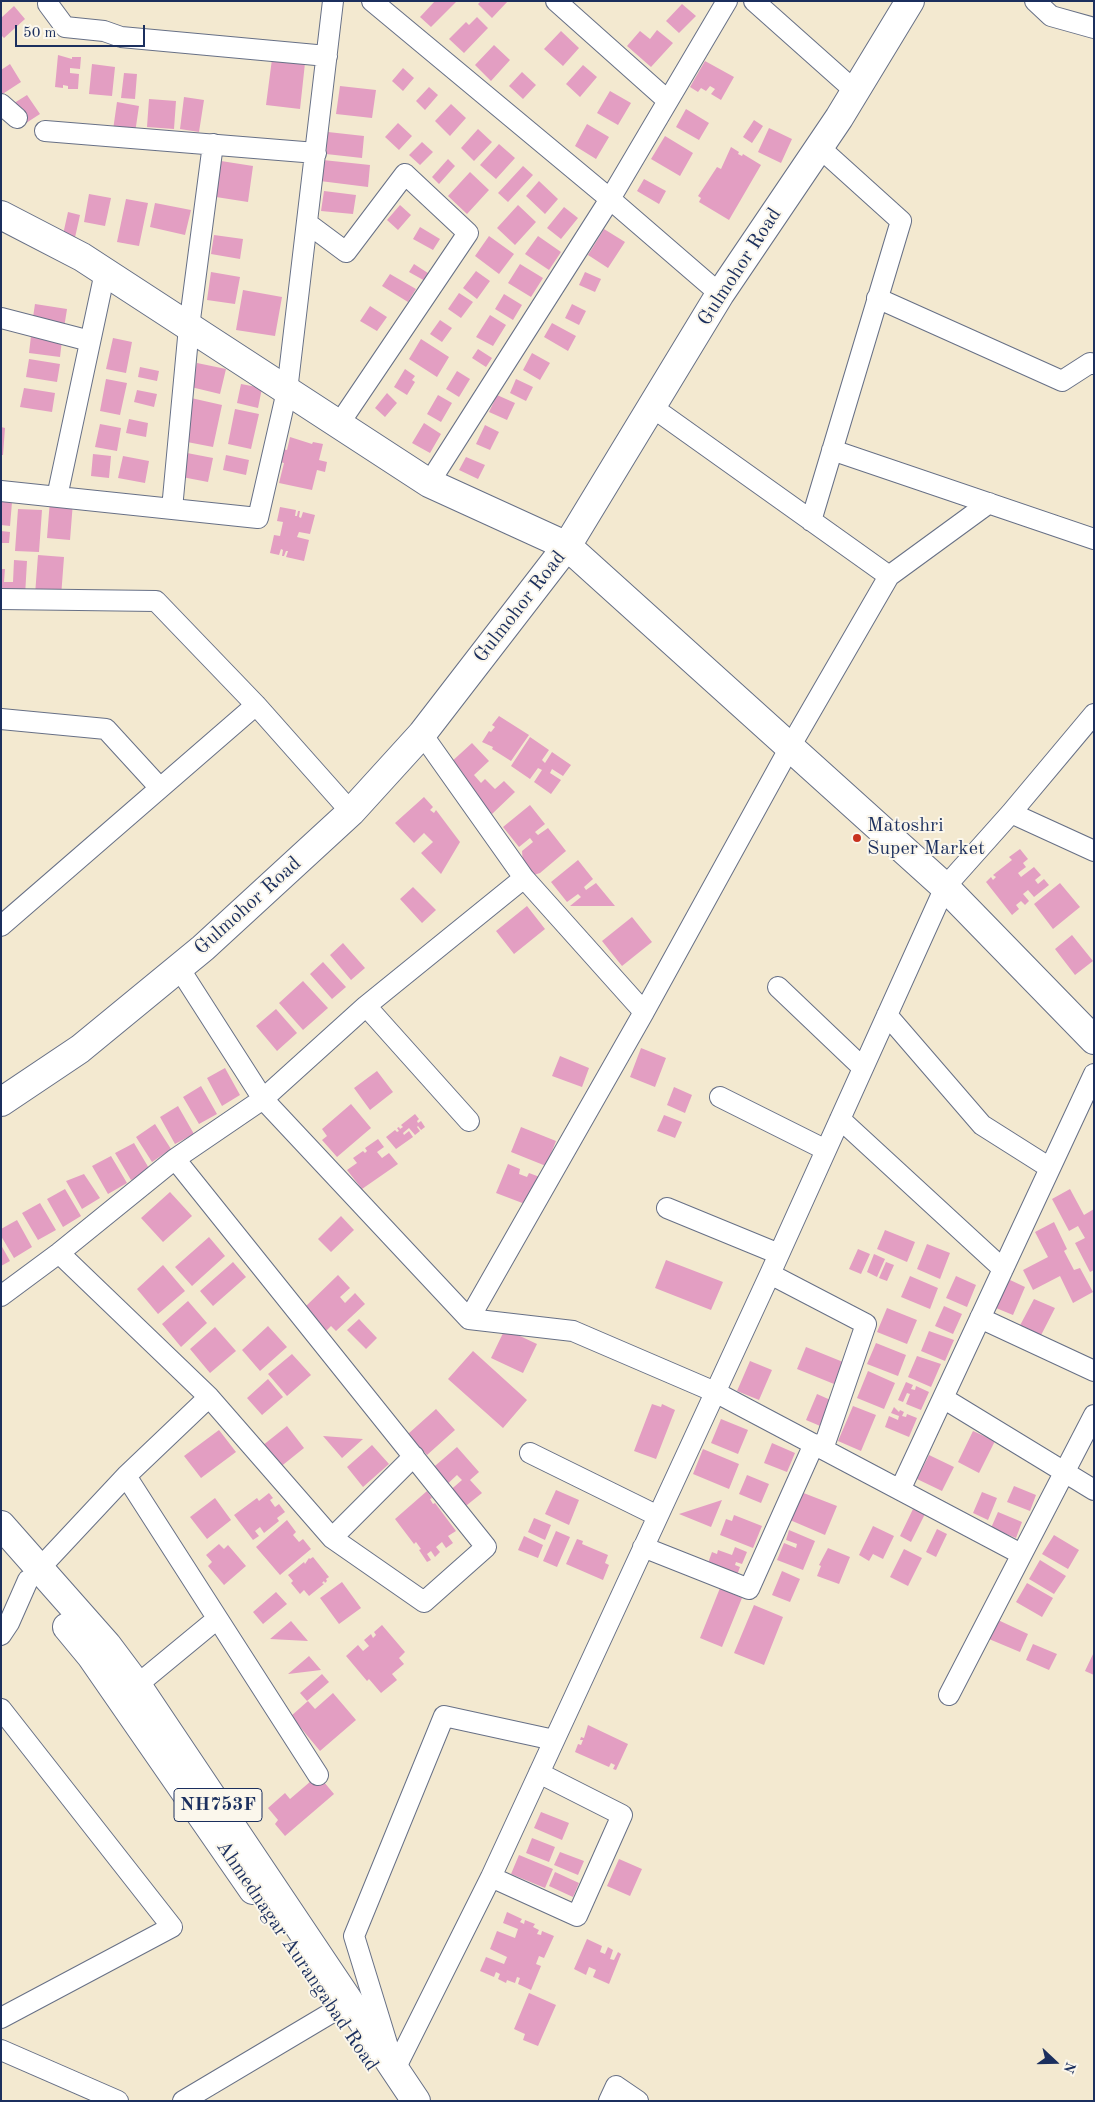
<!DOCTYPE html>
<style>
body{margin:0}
#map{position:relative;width:1095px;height:2102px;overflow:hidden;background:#f3e9d0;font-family:"Old Standard TT",serif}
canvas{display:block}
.frame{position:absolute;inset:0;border:2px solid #1b2f5e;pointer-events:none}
.north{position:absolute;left:1030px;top:2037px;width:50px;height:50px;-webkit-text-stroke:4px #fbf7ec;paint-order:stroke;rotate:111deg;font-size:14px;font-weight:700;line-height:20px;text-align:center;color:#1b2f5e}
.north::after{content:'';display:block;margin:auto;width:18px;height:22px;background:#1b2f5e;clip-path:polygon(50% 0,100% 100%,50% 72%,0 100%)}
.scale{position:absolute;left:15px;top:25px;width:130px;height:22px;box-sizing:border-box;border:2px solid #1b2f5e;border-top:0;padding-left:6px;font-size:15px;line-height:18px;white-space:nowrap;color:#1b2f5e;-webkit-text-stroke:4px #fbf7ec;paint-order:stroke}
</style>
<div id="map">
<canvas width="1095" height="2102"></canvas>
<div class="frame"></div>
<div class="north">N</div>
<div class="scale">50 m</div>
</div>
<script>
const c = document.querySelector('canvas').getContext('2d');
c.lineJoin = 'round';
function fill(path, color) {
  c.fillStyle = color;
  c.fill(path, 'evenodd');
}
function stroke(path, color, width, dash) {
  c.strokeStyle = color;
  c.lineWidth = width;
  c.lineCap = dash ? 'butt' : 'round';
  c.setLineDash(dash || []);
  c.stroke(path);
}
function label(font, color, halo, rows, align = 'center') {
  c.font = font + ' "Old Standard TT",serif';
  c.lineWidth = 4;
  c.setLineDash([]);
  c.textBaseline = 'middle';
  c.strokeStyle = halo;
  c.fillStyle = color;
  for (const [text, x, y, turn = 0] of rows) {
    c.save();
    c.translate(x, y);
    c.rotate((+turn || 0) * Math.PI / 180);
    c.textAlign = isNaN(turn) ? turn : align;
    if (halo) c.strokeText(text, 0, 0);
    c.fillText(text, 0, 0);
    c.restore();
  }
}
fill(new Path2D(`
 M435,1L456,2L431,27L420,17Z
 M481,1H508L492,18L478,4Z
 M682,4L696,16L679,33L666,21Z
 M14,6L25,19L4,38L1,35V18Z
 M477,17L488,28L464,53L449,39L466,22L469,25Z
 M657,30L673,43L651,67L627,46L640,31L650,39Z
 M561,31L579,48L563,66L544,49Z
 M494,45L510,60L491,81L475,65Z
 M58,55L72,59V57H81L80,69L70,68V73L79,74L78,89H68V86L63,85V88L55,87Z
 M272,59L305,63L300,109L266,105Z
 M705,61L734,77L721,100L711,94L715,89L710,86L706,91L701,88L698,92L690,87Z
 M10,64L21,82L1,95V70Z
 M92,64L115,67L112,96L89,94Z
 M583,65L597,77L580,97L566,84Z
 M403,68L414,78L403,91L392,81Z
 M522,72L536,85L523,99L509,86Z
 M124,73L137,74L135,99L121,98Z
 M340,86L376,90L372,118L336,114Z
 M429,87L438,95L425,110L416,101Z
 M610,91L631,103L618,125L597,113Z
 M27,95L40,114L23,125L11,105Z
 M184,97L204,100L199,132L180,129Z
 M149,99L176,101L174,129L147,127Z
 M117,102L139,106L135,133L113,130Z
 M451,104L466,118L450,136L435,121Z
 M686,109L709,123L699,140L676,127Z
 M754,120L763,126L752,143L743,137Z
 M398,123L412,136L399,150L385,137Z
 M587,124L609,137L596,159L575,146Z
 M769,128L792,139L781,163L758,152Z
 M478,129L492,142L474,161L461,148Z
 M328,132L364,136L362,158L326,154Z
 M665,136L693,153L680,176L651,159Z
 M422,142L433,152L420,165L409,155Z
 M499,144L515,158L496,179L480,165Z
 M731,147L739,152L738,154L742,156L743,154L761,165L729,220L699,202L701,198L698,196L717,167L721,169Z
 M448,159L455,166L439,184L432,177Z
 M323,160L370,165L368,187L320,181Z
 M221,161L253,166L248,202L216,197Z
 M523,166L533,175L508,202L498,193Z
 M470,172L489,190L467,214L448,196Z
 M644,179L666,191L659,204L637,191Z
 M539,181L558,199L545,214L526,196Z
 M324,191L356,195L353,214L321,211Z
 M89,194L111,198L105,226L84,222Z
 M126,199L148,203L139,246L117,242Z
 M155,203L191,210L185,235L150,227Z
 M400,205L411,215L398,230L387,220Z
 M518,205L536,222L515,245L497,228Z
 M564,207L578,218L561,239L547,228Z
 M68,212L80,215L74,242L62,239Z
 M420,227L440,239L433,250L413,239Z
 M604,229L625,242L608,268L588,255Z
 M214,235L243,239L240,259L211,254Z
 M489,236L514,254L499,274L475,256Z
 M538,236L561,252L549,270L525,254Z
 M414,264L431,275L427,282L409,272Z
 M520,264L543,278L531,297L508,283Z
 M476,271L490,281L477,299L463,288Z
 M211,272L240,277L235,304L207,300Z
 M585,272L601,279L595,292L579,285Z
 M390,274L416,289L408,302L382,286Z
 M243,290L282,297L275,336L236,330Z
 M459,293L473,302L461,318L448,309Z
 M504,294L522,305L513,320L495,309Z
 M35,304L67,309L64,328L32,324Z
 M572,304L586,311L579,325L565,318Z
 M370,306L387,317L377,331L360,321Z
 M490,315L506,325L493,346L476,337Z
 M440,320L452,328L442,342L430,334Z
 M552,323L576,336L568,351L544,337Z
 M31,336L62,340L60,357L29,353Z
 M113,338L132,342L126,373L106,369Z
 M421,339L449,357L437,377L409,359Z
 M478,349L492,358L486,367L472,358Z
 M532,353L550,363L540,380L523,370Z
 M29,359L60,364L57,382L26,377Z
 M197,363L226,369L220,394L191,387Z
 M140,367L159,371L157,381L138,377Z
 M405,369L415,376L412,380L415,382L407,395L394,387Z
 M457,371L470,379L459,397L446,389Z
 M106,379L127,383L120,415L100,411Z
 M516,379L533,387L526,401L510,393Z
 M241,384L262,388L258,408L237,403Z
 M24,388L55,393L52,412L20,407Z
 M137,390L157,394L154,407L134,402Z
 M387,393L397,403L385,417L375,408Z
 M438,395L452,403L441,422L427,414Z
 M497,395L515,403L507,420L489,412Z
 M191,398L222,405L213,447L182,441Z
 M235,409L259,414L251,449L228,444Z
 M129,419L148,423L146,437L126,433Z
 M424,423L441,434L430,453L412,443Z
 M100,424L121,428L117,451L95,447Z
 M485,425L499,432L490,450L476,444Z
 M1,427L5,428L3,455H1Z
 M290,437L312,444L313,442L323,444L319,460L327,462L325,472L317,470L312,490L279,483L284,463L280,462L283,449L287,450Z
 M187,453L213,458L208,482L182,477Z
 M93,454L111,456L109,478L91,476Z
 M226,455L249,460L246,475L223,470Z
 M123,456L149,461L145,483L118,478Z
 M466,457L485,465L478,479L459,470Z
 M50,500L73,502L70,540L47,538Z
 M1,501L12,502L10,526L1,525Z
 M280,507L296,510L295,516H297L298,511H300L299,517L301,518L303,512L315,515L310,534L299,532L297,537L309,540L304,561L286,557L288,551H286L284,556H282L283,550L281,549L279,555L270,553L274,535L280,536L283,522L277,521Z
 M18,509L42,510L39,552L15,551Z
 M1,531L10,532L9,543H1Z
 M38,555L64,557L61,597L35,595Z
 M14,560L27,561L25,596L1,595V569H5L4,582H13Z
 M499,716L529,735L511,761L492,749L493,747L482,742L489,731L491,732L495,727L492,725Z
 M530,737L549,750L542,760L545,763L552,752L571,765L563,776L552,769L550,773L561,780L551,794L534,782L542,770L538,768L530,779L511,766Z
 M472,743L489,761L474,775L481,783L485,779L495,789L504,781L515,792L492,814L449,764Z
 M424,797L433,807L430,810L434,813L436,810L460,842L441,874L421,853L433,842L424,833L414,843L395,823Z
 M530,805L545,824L535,832L538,835L548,828L566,851L540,873L524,878L522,851L533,842L530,838L519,847L503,827Z
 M1020,849L1028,859L1023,863L1026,867L1018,873L1021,877L1034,867L1041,875L1035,880L1038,884L1044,879L1049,885L1034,897L1028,890L1023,894L1029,901L1025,905L1021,901L1016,905L1019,909L1012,915L986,882L991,877L993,880L996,877L993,875L1012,860L1009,857Z
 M578,860L593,879L584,887L586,890L596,883L615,906H570L581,897L578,894L567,902L551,882Z
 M1060,883L1080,907L1053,929L1034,904Z
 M413,887L436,910L422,923L400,899Z
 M527,906L545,929L514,954L496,931Z
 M632,917L652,942L622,966L602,941Z
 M1072,935L1093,961L1075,975L1055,949Z
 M343,943L365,968L351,980L330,955Z
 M323,962L346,987L332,999L310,974Z
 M303,981L328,1008L303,1030L279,1003Z
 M276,1009L297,1033L277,1051L256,1026Z
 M641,1048L666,1058L655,1087L630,1077Z
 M560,1056L589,1068L582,1087L552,1076Z
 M225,1068L240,1095L222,1106L207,1078Z
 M377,1071L393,1092L370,1110L354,1088Z
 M201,1086L217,1114L199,1124L183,1097Z
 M674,1087L692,1095L685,1113L667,1105Z
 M351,1104L371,1128L337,1157L322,1140L327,1136L322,1129Z
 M178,1106L194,1134L175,1144L160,1117Z
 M415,1114L419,1119L417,1121L418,1123L421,1121L425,1127L421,1130L418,1126L417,1127L420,1131L415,1135L409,1128L403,1133L404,1135L409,1131L413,1137L396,1149L386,1137L395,1130L397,1132L399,1131L397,1128L399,1127L400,1129L403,1127L401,1125Z
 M664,1115L682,1122L675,1138L657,1131Z
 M155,1124L171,1149L152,1162L136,1137Z
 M521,1127L556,1141L546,1166L511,1152Z
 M378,1139L384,1147L377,1152L382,1158L389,1153L398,1164L362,1189L347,1170L357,1163L353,1158L363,1151L365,1153L367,1151L365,1148Z
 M134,1143L150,1170L131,1180L115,1153Z
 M111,1156L127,1183L108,1194L92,1166Z
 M508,1164L520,1169L519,1174L527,1177L529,1173L545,1179L525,1204L496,1193Z
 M84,1174L100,1198L82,1209L66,1181Z
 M65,1189L81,1216L63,1227L47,1199Z
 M1070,1189L1084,1215L1094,1209V1270L1090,1272L1075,1243L1085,1238L1078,1226L1069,1231L1052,1199Z
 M170,1192L192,1216L163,1242L141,1218Z
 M40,1203L56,1230L38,1240L22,1213Z
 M341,1216L354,1230L331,1252L318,1239Z
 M17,1220L32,1247L14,1258L1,1236V1229Z
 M1054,1222L1067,1249L1064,1251L1074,1270L1080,1268L1093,1292L1073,1303L1060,1276L1033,1290L1023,1270L1048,1257L1035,1232Z
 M885,1230L915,1242L907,1262L877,1249Z
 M209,1237L225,1256L192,1286L175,1267Z
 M927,1244L950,1253L940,1279L917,1269Z
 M1,1245L10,1261L1,1266Z
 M858,1249L870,1254L861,1274L849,1269Z
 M874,1254L885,1259L877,1277L867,1272Z
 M666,1260L723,1282L711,1310L655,1288Z
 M233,1262L246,1277L213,1306L200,1291Z
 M886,1262L894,1265L887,1281L879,1278Z
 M163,1265L185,1291L158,1314L137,1289Z
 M338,1275L350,1288L340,1297L345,1303L355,1293L365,1304L336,1331L331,1326L326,1331L304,1308Z
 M910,1276L938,1288L930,1309L901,1297Z
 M956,1276L976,1285L967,1307L946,1298Z
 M1008,1279L1025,1287L1013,1315L996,1308Z
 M1034,1299L1055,1308L1037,1343L1016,1333Z
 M188,1301L207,1323L181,1347L162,1324Z
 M944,1306L962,1314L953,1334L935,1326Z
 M887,1308L917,1320L907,1344L877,1332Z
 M359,1319L377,1338L366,1349L347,1330Z
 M268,1326L287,1347L260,1371L242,1350Z
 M215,1327L236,1351L210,1373L190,1349Z
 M505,1329L537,1344L523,1373L491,1358Z
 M929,1331L954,1340L945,1361L921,1351Z
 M876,1343L906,1355L898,1376L867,1364Z
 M806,1347L848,1364L839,1386L797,1369Z
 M473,1351L527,1400L503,1428L448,1379Z
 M292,1354L311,1375L287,1396L268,1374Z
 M917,1356L941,1364L931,1387L908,1377Z
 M750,1361L772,1370L759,1400L737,1391Z
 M868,1371L895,1383L884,1409L857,1398Z
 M268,1379L283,1397L262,1415L247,1398Z
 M906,1382L913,1385L911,1389L915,1390L916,1386L929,1392L921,1410L906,1404L910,1394L907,1393L903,1402L898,1400Z
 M817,1394L835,1402L825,1428L806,1420Z
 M652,1404L661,1407L662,1404L675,1410L656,1459L634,1451Z
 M853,1406L876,1415L861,1451L838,1441Z
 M894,1407L899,1412L900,1410L904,1412L902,1416L906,1417L907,1414L917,1418L909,1437L885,1427L889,1416L898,1420L899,1416L891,1413Z
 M436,1409L455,1430L427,1455L408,1434Z
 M721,1419L748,1430L738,1454L711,1443Z
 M287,1426L304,1448L279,1468L262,1446Z
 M219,1430L236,1452L201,1478L184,1456Z
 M973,1431L995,1441L979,1473L958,1462Z
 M323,1436L363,1439L342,1458Z
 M772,1443L795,1453L787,1472L764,1463Z
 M372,1445L389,1464L363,1487L347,1467Z
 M457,1447L479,1472L470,1480L482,1493L462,1509L447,1493L462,1480L457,1475L443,1488L429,1471Z
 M703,1449L739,1464L729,1489L693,1474Z
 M929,1455L954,1467L942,1491L917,1479Z
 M747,1475L769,1484L761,1503L739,1494Z
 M1014,1486L1036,1495L1030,1511L1007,1502Z
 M556,1490L579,1500L569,1525L545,1514Z
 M427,1491L432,1498L430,1499L433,1504L435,1503L456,1531L448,1536L453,1543L446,1548L442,1542L436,1547L440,1552L435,1557L431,1551L427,1554L431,1560L427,1562L419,1550L421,1549L416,1542L414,1544L395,1519Z
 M801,1492L837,1506L825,1535L790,1520Z
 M982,1492L997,1498L988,1520L973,1513Z
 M269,1493L273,1498L270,1500L275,1507L279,1504L285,1512L277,1518L279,1521L264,1533L260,1527L255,1531L259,1536L253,1540L234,1515L257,1498L259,1501Z
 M215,1498L231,1520L207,1539L190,1517Z
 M722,1500L711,1527L679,1514Z
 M913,1509L925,1514L911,1542L900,1536Z
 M998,1512L1022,1522L1016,1538L991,1528Z
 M734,1515L762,1526L753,1548L720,1535L726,1519L732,1521Z
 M534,1518L551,1525L545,1540L528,1532Z
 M287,1520L296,1532L293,1535L299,1542L303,1539L311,1549L280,1575L256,1547Z
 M873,1526L894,1536L883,1559L873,1554L869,1561L859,1555Z
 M937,1529L947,1534L936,1557L926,1552Z
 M789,1530L815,1541L803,1570L777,1560L784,1543L796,1548L797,1544L786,1540Z
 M556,1531L570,1537L557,1567L543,1561Z
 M1054,1535L1079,1550L1068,1569L1042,1554Z
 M524,1536L543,1545L538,1558L518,1550Z
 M577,1539L583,1541L582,1544L608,1555L605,1563L609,1565L603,1580L566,1564Z
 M219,1544L224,1549L228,1545L246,1566L224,1585L208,1566L212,1562L206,1555Z
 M735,1547L747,1552L742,1564L736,1562L735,1565L740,1567L736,1578L716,1570L718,1566L716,1565L714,1569L707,1566L712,1552L717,1554L718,1550L732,1555Z
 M828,1548L850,1557L839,1584L817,1576L821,1566L819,1565Z
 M904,1549L922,1558L908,1586L890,1577Z
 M313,1557L329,1577L326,1579L327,1581L325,1583L324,1581L322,1583L324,1584L309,1596L304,1590L300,1594L291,1583L293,1581L288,1575L304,1562L305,1564L309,1558L310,1559Z
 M1040,1560L1066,1576L1054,1594L1029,1579Z
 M782,1571L800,1579L790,1602L772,1595Z
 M342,1582L361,1608L339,1624L320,1598Z
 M1027,1583L1053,1598L1042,1617L1016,1602Z
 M720,1588L742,1598L722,1647L700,1638Z
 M276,1592L287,1604L263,1624L253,1612Z
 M754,1605L783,1617L764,1665L734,1653Z
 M998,1620L1028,1634L1020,1652L989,1639Z
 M291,1621L308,1641L270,1639Z
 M382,1625L405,1652L399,1658L404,1664L392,1674L397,1680L381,1693L369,1679L367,1681L346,1656L358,1645L363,1651L369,1646L364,1640L371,1634L373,1638L376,1635L374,1632Z
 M1033,1644L1057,1654L1049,1670L1026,1660Z
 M1094,1652V1675L1085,1671Z
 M309,1656L321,1670L288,1674Z
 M322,1674L329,1682L307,1701L300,1693Z
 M333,1693L356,1720L320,1751L291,1716L308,1701L315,1709Z
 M588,1725L628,1744L616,1770L613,1769L615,1765L611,1763L609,1767L575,1752L578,1744L581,1745L583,1740H580L581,1737L584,1738Z
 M318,1775L334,1794L285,1836L275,1824L278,1820L268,1808L285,1793L290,1799Z
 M541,1812L569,1823L562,1840L534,1828Z
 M532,1838L555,1847L549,1862L526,1853Z
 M560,1852L584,1861L578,1875L554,1865Z
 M519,1855L553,1869L545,1888L511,1874Z
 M619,1859L642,1869L630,1896L607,1886Z
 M555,1872L579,1883L573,1897L549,1886Z
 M507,1912L522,1919L520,1922L524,1924L525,1920L535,1924L533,1927L539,1930L537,1934L541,1935L542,1931L554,1936L544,1958L539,1956L536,1964L541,1966L531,1990L518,1984L520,1978L517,1977L515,1983L507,1980L506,1983L498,1979L500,1974L496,1972L494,1977L480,1971L486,1957L504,1964L507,1957L490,1949L497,1931L515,1938L518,1929L503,1923Z
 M587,1939L602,1946L600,1952L605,1954L608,1947L613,1950L610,1959L614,1960L618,1952L621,1954L609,1984L593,1977L596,1970L589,1967L586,1975L574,1969Z
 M529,1993L556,2005L538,2046L523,2040L525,2034L514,2029Z`), '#e39ec2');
const street = new Path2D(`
 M372,1L610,199L720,294
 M556,1L667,100
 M754,1L855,91
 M1035,1L1051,16L1094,28
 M48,4L65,27L104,31L121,37L327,56
 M1,104L17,118
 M45,131L316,153
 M307,223L346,252L405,174L468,233L339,424
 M877,298L1062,381L1090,363L1094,364
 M1,318L90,341
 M832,450L1094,539
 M429,483L610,199L727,1
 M1,491L258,518L287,391L333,1
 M57,497L105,272
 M172,509L189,327L213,144
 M811,521L901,221L819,147
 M889,576L989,503
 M1,599L156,601L256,705L351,812
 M1,719L106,729L160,788
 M422,734L524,878L644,1012L790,747L889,576L652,407
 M1011,813L1094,851
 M1,926L256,705
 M179,968L263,1099L469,1319L644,1012
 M778,987L863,1068
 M366,1006L469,1121
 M887,1015L982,1125L1050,1168
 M720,1097L826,1150
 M840,1119L1003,1269
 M667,1208L779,1254
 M59,1253L209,1397L332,1538L424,1602L486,1547L175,1159
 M770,1274L866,1324L823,1449
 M1,1296L59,1253L175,1159L263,1099L366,1006L524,878
 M980,1318L1094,1371
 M469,1319L573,1331L715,1392L1021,1554
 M943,1398L1094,1490
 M530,1453L658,1516
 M126,1476L318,1775
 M900,1490L1094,1074
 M332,1538L414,1456
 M643,1547L749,1589L814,1444
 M39,1569L126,1476L209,1397
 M1,1635L9,1623L28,1580
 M137,1685L217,1619
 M949,1695L1094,1415
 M1,1709L172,1927L1,2018
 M491,1877L577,1916L622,1815L539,1773
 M1,2050L118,2101
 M389,2050L354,1936L444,1716L554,1740
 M395,2069L491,1877L770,1274L945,887L1011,813L1094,714
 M183,2101L336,2010
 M609,2101L616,2086L638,2101`);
const secondary = new Path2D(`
 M1,215L82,257L429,483L567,546L945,887L1094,1040
 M1,1102L80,1049L203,948L351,812L422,734L567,546L720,294L839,118L910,1`);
const highway = new Path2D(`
 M1,1525L107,1645L137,1685L416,2101
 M67,1627L91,1656L253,1890`);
stroke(street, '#677086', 22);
stroke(secondary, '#677086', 30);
stroke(highway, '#677086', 30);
stroke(street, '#fff', 20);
stroke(secondary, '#fff', 28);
stroke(highway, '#fff', 28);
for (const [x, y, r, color] of [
 [857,838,5,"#c8321e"]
]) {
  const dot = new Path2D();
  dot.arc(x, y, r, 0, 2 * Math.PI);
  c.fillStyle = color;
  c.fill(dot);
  stroke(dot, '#fbf7ec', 2);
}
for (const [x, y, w] of [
 [218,1805,88]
]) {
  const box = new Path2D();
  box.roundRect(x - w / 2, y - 16.5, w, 33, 4);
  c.fillStyle = '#fbf7ec';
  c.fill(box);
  stroke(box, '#1b2f5e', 1);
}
label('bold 19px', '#1b2f5e', null, [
 ["NH753F",218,1805]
]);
label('20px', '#1b2f5e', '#fbf7ec', [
 ["Gulmohor Road",740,267,-57],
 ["Gulmohor Road",520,607,-52],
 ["Gulmohor Road",248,906,-42],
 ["Ahmednagar Aurangabad Road",297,1956,56]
]);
label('20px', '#1b2f5e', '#fbf7ec', [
 ["Matoshri",867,826],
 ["Super Market",867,849]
], 'left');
</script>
